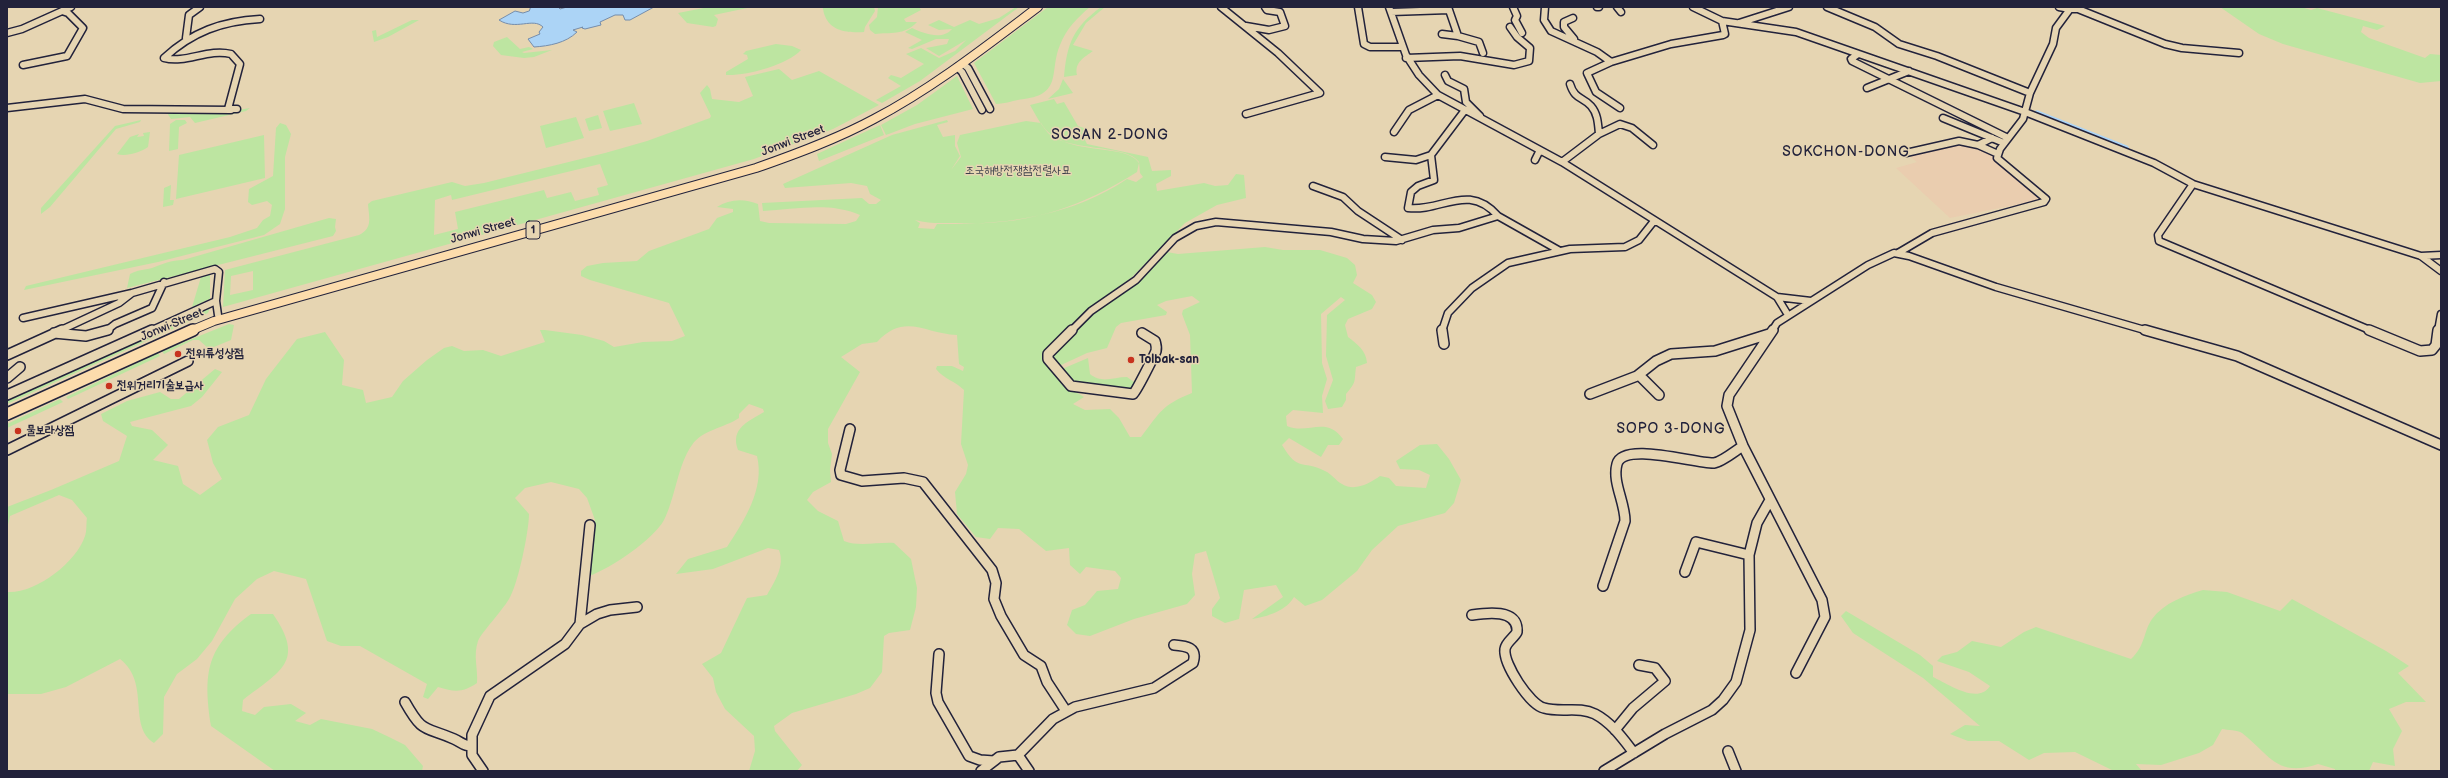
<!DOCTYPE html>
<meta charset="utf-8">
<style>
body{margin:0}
#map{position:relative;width:2448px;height:778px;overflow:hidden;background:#e6d5b2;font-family:"Balsamiq Sans",sans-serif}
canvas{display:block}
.frame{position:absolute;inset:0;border:8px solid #22223b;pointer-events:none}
</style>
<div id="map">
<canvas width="2448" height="778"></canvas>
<div class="frame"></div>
</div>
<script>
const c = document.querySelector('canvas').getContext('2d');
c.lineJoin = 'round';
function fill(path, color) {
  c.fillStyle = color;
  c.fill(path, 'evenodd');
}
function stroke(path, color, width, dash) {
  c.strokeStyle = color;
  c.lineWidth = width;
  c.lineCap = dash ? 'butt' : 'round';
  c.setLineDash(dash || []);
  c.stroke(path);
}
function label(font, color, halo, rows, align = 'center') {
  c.font = font + ' "Balsamiq Sans","Poor Story",sans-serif';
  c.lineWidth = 3;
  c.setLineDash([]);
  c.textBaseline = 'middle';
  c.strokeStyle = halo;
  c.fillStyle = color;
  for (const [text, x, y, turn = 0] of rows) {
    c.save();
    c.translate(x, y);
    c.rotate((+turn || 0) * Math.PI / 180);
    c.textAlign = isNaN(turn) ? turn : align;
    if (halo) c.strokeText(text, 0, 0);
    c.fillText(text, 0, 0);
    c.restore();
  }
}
fill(new Path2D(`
 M1959,144L1984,149L2040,198V200L1950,218L1896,168L1917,162L1908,155Z`), '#eacdaf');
fill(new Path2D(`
 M709,7H752L714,15L718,19L716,26L713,27L687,23L678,13Z
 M822,7H874L875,11L865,27L864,32C850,33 831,32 825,16C823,12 824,10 822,7Z
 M878,7H919L921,10L904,19L906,22H917C904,36 890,32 875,34L870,30L869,25L877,17Z
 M1016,7H1019L920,81L882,103L876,100L901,86L888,78L891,75L901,78L924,64L906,54L921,48L939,58L955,51L966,40L939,56L926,48L947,44L949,39H936L912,49L908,48L922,40L905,32L912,28C923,33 942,41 952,29L939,30L928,25L939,20L954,27L970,20L979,24L999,18Z
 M1048,7H1090C1078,17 1066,29 1060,45C1049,71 1063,94 1024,99C1014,100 1005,104 996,104L974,63Z
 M1101,7H1105L1086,23L1073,45L1093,51C1085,57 1074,62 1077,75L1064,77C1067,43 1073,28 1101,7Z
 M2220,7H2301L2311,10L2317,8L2385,26L2377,30L2363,26L2361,32L2369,38L2425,58L2430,54L2441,55V81L2420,83L2283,44L2259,34Z
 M412,20H419L388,37L374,42L372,31L376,30L377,37Z
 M507,37L520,49L529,47L533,49L522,52L524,53L552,50L534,57L524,58L501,55L493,46L494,42Z
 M776,44L792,46L801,50C787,65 746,76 726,75V72L748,59L747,55L743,54L746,51Z
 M779,69L792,80L819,71L879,105L833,129L754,159L223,307L225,270L359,235C373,228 369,218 368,204L372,201L452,182L465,186L484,183L605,153L647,141L710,118L711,116L700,93L707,85L710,89L712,99L739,102L753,96L745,77ZM600,164L608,185L597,188L599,195L575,201L571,192L547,198L544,190L455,212L458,229L434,235L435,200L451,195L452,200ZM253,271V290L230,295L231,276Z
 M957,76L973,109L915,124L886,135L881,125L917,105Z
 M1063,79L1073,93L1048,99L1059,89Z
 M1054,99L1057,104L1064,102L1078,126L1087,129L1085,140L1087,144L1148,157L1152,171L1171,170V176L1156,184L1157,191L1204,183L1215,186L1228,185L1236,174L1244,175L1246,198L1217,205L1185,223L1131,278L1082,314L1046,350L1044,359C1053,377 1068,387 1084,397L1073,404L1085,410L1110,409L1119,418L1130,437H1141C1160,412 1162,405 1192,393L1190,335L1182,314L1183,310L1200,302L1192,296L1166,301L1157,305L1167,312L1166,315L1121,323L1116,327L1107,348L1087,353L1059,366L1050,355L1098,310L1167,252L1178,254L1265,247L1283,250H1320L1347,258L1355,265L1357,275L1353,283L1372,295L1376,302L1372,309L1348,319L1345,325L1348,337C1357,344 1366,350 1367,363L1356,367C1354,382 1357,381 1346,394V400L1342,407L1328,409L1325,401L1333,380L1326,356L1327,315L1345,300L1341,297L1321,314L1322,363L1327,379L1322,396L1323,413L1293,410L1286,416L1287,426C1308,435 1326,415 1343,439L1339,445H1328L1321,457L1289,438L1282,445C1299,473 1301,459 1325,471C1332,474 1336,481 1342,484C1355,492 1370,483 1380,476L1389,478L1396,486L1426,488L1430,475L1419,470L1400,469L1396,461L1420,445L1437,444L1449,459L1461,480L1454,503L1445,513L1398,526L1372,550L1357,571L1322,600L1305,606L1294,597C1287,610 1267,617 1252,619L1283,597L1276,585L1244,590L1239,619L1225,623L1212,616V609L1220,598L1206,551L1195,554L1192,574L1195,595L1187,604L1134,619L1090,636L1076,634L1067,625L1072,610L1085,605L1097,591L1118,589L1121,578L1115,571L1086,567L1080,574L1070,565L1069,548L1046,551L1019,529L998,528L990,539L976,537L957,514L955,492L966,474L968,465L961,444L964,390C955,381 944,379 936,369L937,366H952L963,371L964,367L959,364L957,335C925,334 905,312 877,342L862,344L841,357L860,372L828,429V443L832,454L830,470L831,482L813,492L807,500L818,511L838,521L844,541C859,547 877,542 894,543L911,559L917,588L916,607L910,630L889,633L884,636L882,672L870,688L856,694L792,713L774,726L775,731L802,765L797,771H749L755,751L754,736L725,709L716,692L713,678L702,664L721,653L747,598L767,595C775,581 785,566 779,550L768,548L713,569L676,574L688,559L727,547C744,521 765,489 757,456L738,450C730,428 748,422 764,412L763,409L749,404L739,414V418C724,428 702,430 692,445C678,464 675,499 664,520C654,539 610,569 589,576L595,520L587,498L579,489L551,482L525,488L515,498L529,514C529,531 518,585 509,599C502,611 482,632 478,641C473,656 478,668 477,683C462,693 455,692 438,687L428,699L423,697L427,684L360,646H341L327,641L306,579L274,571L257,579L235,599L212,641L197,659L177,674L164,697L163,734L154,743C127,726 151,683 120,659L66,687L41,694H7V592C35,594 76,563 85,536C87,531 86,523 87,518L72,500L59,495L10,516L7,529V507L51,490L119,461L127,436L103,421L101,414L127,401L160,392L171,399H179L215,369L222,372L202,397L191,406L130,422L132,426L152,430L168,445L153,460L178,466L183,484L200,495L222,479L213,463L207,440L218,427L249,415L266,379L297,339L325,332L344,360L342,385L363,390L366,403L392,397L403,381L427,360L444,348L452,346L464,351L483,350L501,356L545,342L540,330H545L582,335L604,341L614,347L643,342L672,341L685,336L669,303L590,280L581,276V271L587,266L603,263L637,261L649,251L709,229L717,218L733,212V209L717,207C729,199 744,198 758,204L760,221L769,223L846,224L856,221L860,215C831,202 795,209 763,211L762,203L862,198L869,204H876L881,200L870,194L867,186L851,183L785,188L783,184L892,135L947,120L948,122L937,125L943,137L955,135V146L960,156L951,170L961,157L957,143L960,135L1026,121L1041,123C1062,159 1125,141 1139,163L1137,172C1078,209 1026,226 955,223C942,223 928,224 915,220L920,223L918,228L934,229L937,224C1005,225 1070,217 1127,179L1136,182L1143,177L1140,173L1139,162C1127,144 1068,152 1048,133C1041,125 1035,114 1030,105Z
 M634,103L642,124L610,131L603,111Z
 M250,108L246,111L195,123L190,117L171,119L167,113L148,112H226Z
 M598,115L602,128L589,131L585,119Z
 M576,117L584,138L546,148L540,126Z
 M141,120L140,122L116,129L50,207L41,214V208L115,126Z
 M176,120H185L187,123L179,127L178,149L169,151L170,124Z
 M280,123L286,125L291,134L285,157V209L280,224L264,235L158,262L24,290L26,286L230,237L257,228L263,220L270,216L272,205L267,201L252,205L248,202L249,189L273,176L276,128Z
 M880,125L884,135L819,161L817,154Z
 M150,132L148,147C141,152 126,157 117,154L130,137L139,134L137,137L144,136L143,133Z
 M264,135L265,178L176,199L179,155Z
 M171,185L170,200H174L173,205L163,207L164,188Z
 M329,218L336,219L335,227L336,231L333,236L127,288L130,274C137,270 144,270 152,268C163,264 171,260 183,260Z
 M210,274V299L192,307L201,277Z
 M210,308L208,313L7,404V398Z
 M229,324L234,325L231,340L209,349L199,340H193L164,354L162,351Z
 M158,353L160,356L68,399L66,397Z
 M1088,358L1090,374C1102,384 1113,377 1127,377L1137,384L1134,390L1075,385L1062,369Z
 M60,399L63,402L7,428V424Z
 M2203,590L2227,592L2280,611L2292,599L2386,651L2409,666L2398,673L2426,702H2406L2389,709L2402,731L2393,749L2395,766L2373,762L2369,771H2335V769L2318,764C2277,778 2270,755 2242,733C2238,730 2227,730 2222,729L2213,745L2199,753L2161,765L2136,764L2142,771H2114L2075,752L2044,753L2029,760L1999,741H1968L1950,734L1965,725L1980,726L1923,678L1853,633L1841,616L1846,611L1920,655L1933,666V677C1948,684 1978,705 1990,686L1969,672L1937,661L1942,656L1957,652L1972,641L2001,647L2024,632L2036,627L2131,659C2146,645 2143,632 2152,619C2164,603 2185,595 2203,590Z
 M251,614H273C306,662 280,671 243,700L242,711L255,715L264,707L291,704L306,713L295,721L310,725L321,719L372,729L389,737L405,745L423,766L422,771H275L211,726C203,673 206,647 251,614Z`), '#bde5a1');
const water = new Path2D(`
 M531,7H558L560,9L567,7H654L630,20H625L623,15H615L600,22L601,25L585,29L582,28L583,27L573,30L577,32C566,43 549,46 534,47L528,39L540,34L539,32L543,27C533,17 516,31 499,20L515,11L523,13L529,11Z`);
fill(water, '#acd4f6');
stroke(water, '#758dab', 1);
stroke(new Path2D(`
 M2037,113L2126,148`), '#acd4f6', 5.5);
const minorFar1 = new Path2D(`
 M1221,7L1278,53L1320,93L1246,114
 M1358,7L1364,44L1370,47H1400
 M1389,7L1406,55L1419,75L1438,95L1562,162L1777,297L1788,315
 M1448,7L1458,36L1479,42L1483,53
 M1513,7L1517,16L1515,20L1522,33
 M1545,7L1544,20L1551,31L1597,52L1611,62L1671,44L1723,35L1725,34L1722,21
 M1597,7H1599
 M1617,7L1621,12
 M1693,7L1722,21L1796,32L2025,112L2154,163L2193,184L2421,256L2441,271
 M1827,7L1875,27L1899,44L1937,56L2030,93
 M2059,7L2070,9
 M1391,12L1449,10
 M1573,18L1564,22V27L1574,39
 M1739,23L1789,7
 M1246,26L1269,30L1285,26L1280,12L1267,10L1265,7
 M7,33L22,29L71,7
 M1442,34L1458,36
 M186,38L189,15L200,7
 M1858,54L1851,59L1852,61L2008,138
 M1406,58L1460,56L1514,65L1529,61L1530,48L1517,37L1510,27
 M1611,62L1587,73L1596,92L1620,108
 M963,64L968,68L990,109
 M23,65L67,56L83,28L68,13L62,11
 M957,67L962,72L982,110
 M1445,75L1448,81L1464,89L1466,102L1480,116
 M1570,84C1575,100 1582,96 1591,106C1598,114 1598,124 1599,134
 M1867,88L1909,71
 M7,108L85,99L123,109L231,110
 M237,109H228L240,64L231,54C208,48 186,64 164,58C192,32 222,21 260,19
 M1943,118L2004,143
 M1394,132L1409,110L1438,95
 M1978,145L1998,154
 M1906,153L1959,141L1978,145L1992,138
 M1385,157L1416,160L1431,155
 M1535,160L1540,150
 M1562,162L1599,134L1620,124L1632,128L1653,145
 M2193,184L2158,235L2159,241L2372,331
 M1313,186L1343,197L1358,211L1402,240
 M1498,216L1560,251
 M1898,253L1932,233L2044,202L2046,199L1997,158L2000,149L2023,119L2030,93L2053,44L2056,28L2070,9H2078L2165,44L2182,48L2239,53
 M2421,256L2441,255
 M1777,297L1811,301
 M23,318L132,293L215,269L219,272L216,301L218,315
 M59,331L119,303L132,293
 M106,331L115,324L152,308L164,282
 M150,331L216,301
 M1071,331L1091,311L1136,280L1175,238L1196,226L1216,222L1331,232L1363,239L1396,241L1433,230L1459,228L1498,216C1468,182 1442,212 1408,208L1411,192L1418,186L1434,180L1431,155L1465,110
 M1442,331L1448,313L1472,288L1508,263L1570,249L1625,247L1639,240L1654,221
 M1772,331L1777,323L1868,265L1894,253L1909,256L1996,287L2148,331
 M2438,331L2441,314`);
const minor = new Path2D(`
 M1072,330L1048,354V359L1071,386L1133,394C1136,392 1154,356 1156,351C1157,347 1156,345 1155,341L1142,333
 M1442,330L1444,344
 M1773,330L1729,395L1727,406L1743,446L1822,600L1825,617L1796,673
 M2145,330L2237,356L2441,445
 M2369,330L2420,351L2432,350L2436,345L2438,330
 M54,333L86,336L108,330
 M7,355L62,330
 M1639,375L1659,395
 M7,378L20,367
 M1590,394L1637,376L1656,361L1671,354L1715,351L1769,334
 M7,395L152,330
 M850,429L840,470L841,475L862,481L904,478L923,482L992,570L996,583L994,599L1001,616L1024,655L1041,666L1047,682L1066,711
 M7,450L188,361
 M1685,572L1696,542L1749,555
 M1603,586L1625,521C1625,502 1612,482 1617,464C1623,441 1696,464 1714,463C1722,462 1735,451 1743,446
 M1472,615C1485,613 1519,608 1517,632C1514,638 1506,642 1505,649C1503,664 1530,705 1544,708C1561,713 1579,706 1595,714C1612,723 1623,739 1634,753
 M580,624L590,525
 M939,654L936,693L938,702L969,756L980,760L994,761L999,757L1018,755
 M405,702C423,734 424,726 454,739C461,742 464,746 471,746
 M1615,730L1633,708L1665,681L1655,668L1639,665
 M1728,751L1736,771
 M483,771L472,755V735L490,696L565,644L580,624L597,614L610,610L637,607
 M981,771L994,761
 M1029,771L1018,755L1053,719L1075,707L1154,688L1193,663C1198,647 1186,646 1174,645
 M1604,771L1665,734L1712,710L1723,700L1736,682L1750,630L1749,555L1757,523L1770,500`);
const majorFar1 = new Path2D(`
 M190,331L214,321L756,168C796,154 837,139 874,119C933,88 985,47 1038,7`);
const major = new Path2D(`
 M7,414L193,330`);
stroke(minorFar1, '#22223b', 9);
stroke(minor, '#22223b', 12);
stroke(majorFar1, '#22223b', 10);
stroke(major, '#22223b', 14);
stroke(minorFar1, '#e6d5b2', 6);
stroke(minor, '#e6d5b2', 9);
stroke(majorFar1, '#fcdcac', 8);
stroke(major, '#fcdcac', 11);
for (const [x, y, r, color] of [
 [178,354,4,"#c8321e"],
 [1131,360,4,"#c8321e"],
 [109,386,4,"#c8321e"],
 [18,431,4,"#c8321e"]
]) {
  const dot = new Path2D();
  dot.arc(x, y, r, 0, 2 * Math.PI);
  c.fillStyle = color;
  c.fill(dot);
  stroke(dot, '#e6d5b2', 1.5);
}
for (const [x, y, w] of [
 [533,230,14]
]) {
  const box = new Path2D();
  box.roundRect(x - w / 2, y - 9, w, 18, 3);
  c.fillStyle = '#e6d5b2';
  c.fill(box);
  stroke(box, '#22223b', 1);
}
label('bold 11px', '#22223b', null, [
 ["1",533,230]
]);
label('12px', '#22223b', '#e6d5b2', [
 ["Jonwi Street",793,141,-21],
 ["Jonwi Street",483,231,-16],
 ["Jonwi Street",172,325,-23]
]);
label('12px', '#393f4a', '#e6d5b2', [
 ["조국해방전쟁참전렬사묘",1018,171]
]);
label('bold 12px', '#22223b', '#e6d5b2', [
 ["전위류성상점",186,354],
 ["Tolbak-san",1139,360],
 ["전위거리기술보급사",117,386],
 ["물보라상점",26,431]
], 'left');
c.letterSpacing = '1px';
label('14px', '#22223b', '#e6d5b2', [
 ["SOSAN 2-DONG",1110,135],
 ["SOKCHON-DONG",1846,152],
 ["SOPO 3-DONG",1671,429]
]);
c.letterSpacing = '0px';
</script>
